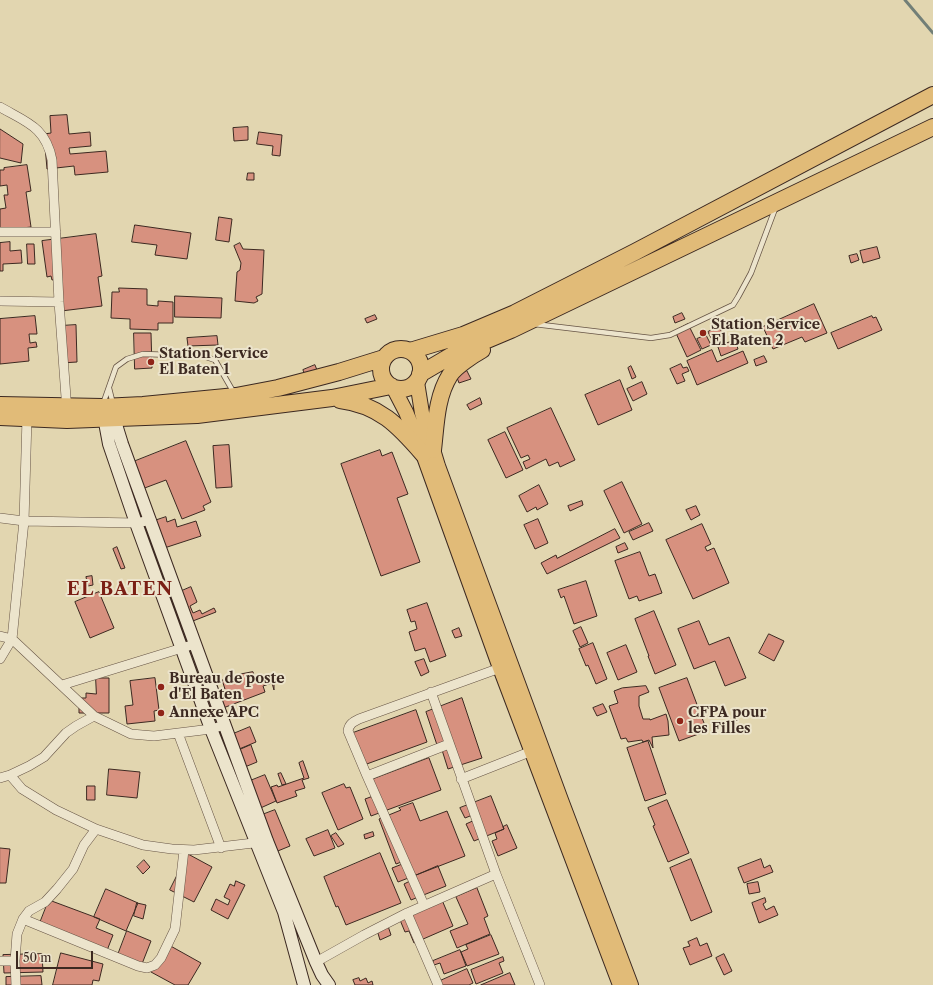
<!DOCTYPE html>
<style>
body{margin:0}
#map{position:relative;width:933px;height:985px;overflow:hidden;background:#e2d6b0;font-family:"Libre Caslon Text",serif}
canvas{display:block}
.scale{position:absolute;left:16px;top:951px;width:77px;height:18px;box-sizing:border-box;border:2px solid #3c2921;border-top:0;padding-left:5px;font-size:12px;line-height:14px;white-space:nowrap;color:#3c2921;-webkit-text-stroke:3px #ece4cc;paint-order:stroke}
</style>
<div id="map">
<canvas width="933" height="985"></canvas>
<div class="scale">50 m</div>
</div>
<script>
const c = document.querySelector('canvas').getContext('2d');
c.lineJoin = 'round';
function stroke(path, color, width, dash) {
  c.strokeStyle = color;
  c.lineWidth = width;
  c.lineCap = dash ? 'butt' : 'round';
  c.setLineDash(dash || []);
  c.stroke(path);
}
function fill(path, color) {
  c.fillStyle = color;
  c.fill(path, 'evenodd');
}
function label(font, color, halo, rows, align = 'center') {
  c.font = font + ' "Libre Caslon Text",serif';
  c.lineWidth = 4;
  c.setLineDash([]);
  c.textBaseline = 'middle';
  c.strokeStyle = halo;
  c.fillStyle = color;
  for (const [text, x, y, turn = 0] of rows) {
    c.save();
    c.translate(x, y);
    c.rotate((+turn || 0) * Math.PI / 180);
    c.textAlign = isNaN(turn) ? turn : align;
    if (halo) c.strokeText(text, 0, 0);
    c.fillText(text, 0, 0);
    c.restore();
  }
}
stroke(new Path2D(`
 M905,0L933,33`), '#727f77', 3);
const building = new Path2D(`
 M67,115L69,134L90,132L91,146L69,148L70,154L106,151L108,172L75,175L74,166L47,169L44,134L51,133L50,116Z
 M248,127V140L234,141L233,128Z
 M0,129L23,144L21,163L0,158Z
 M259,132L282,135L280,156L272,155L273,146L257,144Z
 M27,165L31,191L26,192L31,227L5,230L0,229V209L6,208L4,195H8L7,185L0,186V170H4V168Z
 M248,173H254V180H247Z
 M219,217L232,219L229,242L216,240Z
 M135,225L191,233L187,259L155,255L157,245L132,242Z
 M96,234L102,276L98,277L102,306L61,311L57,279L52,280L51,276L47,277L42,241Z
 M10,242V251L21,250L22,263L3,264V271H0V243Z
 M240,243L243,249L264,250L262,294L256,297L258,301L254,303L235,301L237,272L240,270L241,263L234,246Z
 M27,244H34L35,264H28Z
 M877,247L880,258L863,263L860,251Z
 M857,254L859,260L851,263L849,256Z
 M119,288L147,289V305L158,306V301L173,302V323H158V330L130,329V319L111,318L112,292H119Z
 M175,296L222,298L221,318L175,317Z
 M814,304L827,333L805,342L802,337L773,349L763,327Z
 M682,313L685,319L675,323L673,317Z
 M375,315L377,319L367,323L365,319Z
 M35,316L37,334H29L30,343L36,342L37,347L28,348L29,361L0,364V319Z
 M872,316L873,318L876,317L882,330L838,349L831,333Z
 M688,324L701,350L687,357L675,331Z
 M76,325L77,362L61,363L60,326Z
 M719,326L722,333L711,338L708,332Z
 M134,333H151L152,368L135,369Z
 M706,335L711,345L702,349L697,339Z
 M217,336L218,345L188,346L187,338Z
 M735,340L738,349L721,356L718,347Z
 M712,350L717,362L743,351L748,363L697,385L687,361Z
 M764,356L767,362L756,366L754,360Z
 M681,364L683,368L687,367L689,371L682,374L685,381L677,384L670,369Z
 M315,365L317,370L305,375L303,370Z
 M631,366L636,377L632,379L628,368Z
 M467,371L471,379L459,383L456,375Z
 M620,380L632,410L598,425L585,395Z
 M642,382L647,394L633,401L627,389Z
 M480,398L482,404L470,410L467,405Z
 M551,408L575,460L560,467L558,462L549,466L546,459L526,469L523,462L530,459L528,455L521,458L507,428Z
 M505,432L523,470L506,478L488,440Z
 M186,441L211,502L203,506L205,510L182,519L166,480L134,492L123,466Z
 M229,445L232,487L216,488L213,446Z
 M380,450L382,456L392,452L408,494L397,498L420,562L381,576L341,464Z
 M622,482L642,524L624,533L604,491Z
 M539,485L548,504L537,510L536,507L527,512L519,496Z
 M582,501L583,505L570,511L568,506Z
 M696,506L700,515L691,520L686,510Z
 M166,517L167,522L175,519L177,527L196,521L201,536L149,553L142,525Z
 M538,519L548,543L535,549L524,525Z
 M649,523L653,531L633,540L629,532Z
 M702,524L711,544L705,547L707,551L714,548L729,583L693,599L666,540Z
 M615,529L620,538L547,574L541,563L556,555L557,558Z
 M625,543L628,549L618,553L616,547Z
 M117,547L125,568L121,569L113,549Z
 M640,552L649,576L655,574L662,593L639,601L637,596L629,599L615,561Z
 M92,576L93,585L88,586L86,577Z
 M586,581L597,616L574,624L564,596L561,598L558,590Z
 M191,587L197,602L190,606L193,613L200,610L202,614L214,608L216,612L180,626L168,597Z
 M99,592L114,628L90,638L75,602Z
 M427,603L446,656L430,662L425,648L415,651L409,632L417,629L415,621L411,622L407,610Z
 M654,611L676,665L655,674L648,656H649L635,619Z
 M699,621L709,645L729,637L746,678L725,686L715,661L694,669L678,629Z
 M581,627L588,643L580,647L573,631Z
 M459,628L462,636L455,638L452,631Z
 M769,634L784,641L774,661L759,653Z
 M593,643L607,679L596,684L588,665L586,666L579,649Z
 M626,645L637,672L618,680L607,653Z
 M424,659L429,672L421,676L415,662Z
 M253,672L256,680H264L262,681H267V677L274,674V690L272,683L263,686L265,692L210,713L204,699L208,698V687L217,692L225,689L222,680H226L241,674Z
 M96,678H109V713H79V698H86V693L96,694Z
 M155,678L159,710L154,711L155,721L127,724L125,706L133,705L130,681Z
 M687,678L707,731L679,741L659,688Z
 M646,686L649,692L639,696V706L643,719H650V720L666,714L668,721L669,735L652,737L653,748L649,740L643,742L642,740L628,742L626,738L621,739L609,706L618,703L614,691L622,688Z
 M462,698L482,758L448,769L442,750L439,751L426,712Z
 M603,704L607,712L597,716L593,708Z
 M416,710L427,742L364,765L353,733Z
 M250,727L256,742L220,757L214,742Z
 M648,741L666,794L645,801L627,748Z
 M251,745L257,762L235,771L228,755Z
 M429,758L441,790L371,816L365,799L376,795L371,780Z
 M303,761L309,778L302,780L305,788L295,791L297,796L277,803L271,787L277,785L278,787L304,778L299,763Z
 M109,769L140,772L137,798L107,795Z
 M281,773L286,784L282,785L278,774Z
 M265,775L276,801L245,815L246,797L240,785Z
 M344,784L346,788L350,787L363,819L338,830L322,793Z
 M87,786H95V800H87Z
 M491,796L504,829L474,841L466,824L477,819L475,814L465,818L460,808Z
 M667,800L689,853L668,862L653,826L655,825L648,808Z
 M413,803L420,821L447,811L465,856L398,882L392,868L405,863L404,861L396,864L379,819L401,810L399,808Z
 M275,810L290,846L268,855L254,818Z
 M507,825L517,848L498,856L492,841L497,839L495,833L504,829L503,827Z
 M328,830L335,848L314,856L306,839Z
 M373,832L374,836L365,839L364,835Z
 M336,833L344,844L338,847L331,836Z
 M0,848L10,849L6,883H0Z
 M380,853L401,903L346,925L338,906L336,907L324,877Z
 M188,854L212,867L194,902L170,890Z
 M691,859L712,912L691,921L670,868Z
 M761,859L764,868L770,865L773,872L744,883L738,868Z
 M144,860L150,867L143,874L137,867Z
 M438,866L446,886L411,900L404,884L410,881L408,879Z
 M236,881L245,885L228,919L211,910L216,899L228,905L230,900L224,897L230,884L234,886Z
 M758,882L760,892L749,894L747,884Z
 M477,888L488,916L484,918L490,934L457,948L450,931L468,924L456,897Z
 M106,889L138,903L126,931L94,917Z
 M765,898L766,902L763,904L766,910L774,906L778,915L759,923L752,903Z
 M49,900L100,919L96,928L113,935L106,953L38,928Z
 M442,900L453,926L414,943L409,931L405,932L400,920Z
 M137,903L146,905L143,919L134,916Z
 M388,926L391,935L380,940L377,930Z
 M127,931L151,941L140,969L116,960Z
 M491,935L499,954L467,966L461,952L468,949L466,945Z
 M697,938L700,946L707,943L712,956L690,965L683,948L690,946L688,942Z
 M167,944L201,963L188,985H175L151,972Z
 M460,950L466,966L444,974L440,963L434,965L433,961Z
 M61,953L103,964L99,981L93,980L92,985H53Z
 M42,954L43,972L4,973L3,955Z
 M724,954L732,971L724,975L716,958Z
 M503,957L504,961L499,963L503,973L476,984L471,970Z
 M467,969L473,983L469,985H441L440,981Z
 M510,973L515,985H481Z
 M41,976L42,985H6V977Z
 M359,978L360,981L366,978L368,983L372,981L373,985H355L353,980Z`);
fill(building, '#d7917f');
stroke(building, '#3c2921', 1);
const lane = new Path2D(`
 M534,324L651,338L670,335L733,305L738,297L751,273L775,209
 M109,388L113,404
 M103,404L116,367L127,359L143,354L203,356L215,360L234,393`);
const street = new Path2D(`
 M0,107C26,122 46,127 52,160L59,302L67,411
 M0,232H56
 M0,301L59,302
 M27,418L24,521L12,639L94,716L131,734L154,736L211,729L225,725
 M0,518L24,521L136,523L151,520
 M0,636L12,639L0,659
 M62,685L195,644
 M431,692L496,874L540,985
 M178,733L221,848
 M10,775L29,766L44,757L66,733L76,726L94,716
 M367,776L348,731C349,724 353,722 359,719L500,668
 M0,778L10,775L22,789L56,810L96,829
 M461,779L532,751
 M424,905L367,776L449,744
 M407,913L438,985
 M23,919L138,966L147,968L155,965L161,958L175,929L184,850
 M0,961H15
 M316,962L364,935L407,913L496,874
 M16,985L15,961L17,934L23,919L29,911L45,902L57,889L73,869L84,845L96,829L143,845L172,849L194,850L262,842`);
const secondary = new Path2D(`
 M114,411V418L122,444L267,841L316,962L322,975L329,985
 M103,412L109,444L136,523L211,729L284,912L304,985`);
const primary = new Path2D(`
 M417,382L422,413L438,466L561,800L631,985
 M393,387L406,412L423,454L500,668L620,985`);
const highway = new Path2D(`
 M381 369a20 20 0 1 1 40 0a20 20 0 1 1-40 0Z
 M410,351L463,335L515,313L635,252L933,95
 M420,374L454,354L511,330L933,127
 M340,400C379,405 398,425 423,454
 M0,405L102,407L143,405L236,396L278,388L339,372L384,358
 M0,417L67,420L197,415L332,398L391,386
 M433,450C436,425 436,397 450,375C455,367 473,355 482,350`);
stroke(lane, '#665445', 6);
stroke(street, '#665445', 10);
stroke(secondary, '#3c2921', 14);
stroke(primary, '#3c2921', 16);
stroke(highway, '#3c2921', 18);
stroke(lane, '#ece4cc', 4.5);
stroke(street, '#ece4cc', 9);
stroke(secondary, '#ece4cc', 12);
stroke(primary, '#e1bb78', 14);
stroke(highway, '#e1bb78', 16);
for (const [x, y, r, color] of [
 [703,333,4,"#8f2418"],
 [151,362,4,"#8f2418"],
 [161,687,4,"#8f2418"],
 [161,713,4,"#8f2418"],
 [680,721,4,"#8f2418"]
]) {
  const dot = new Path2D();
  dot.arc(x, y, r, 0, 2 * Math.PI);
  c.fillStyle = color;
  c.fill(dot);
  stroke(dot, '#ece4cc', 1.5);
}
label('bold 14px', '#3c2921', '#ece4cc', [
 ["Station Service",711,325],
 ["El Baten 2",711,341],
 ["Station Service",159,354],
 ["El Baten 1",159,370],
 ["Bureau de poste",169,679],
 ["d'El Baten",169,695],
 ["Annexe APC",169,713],
 ["CFPA pour",688,713],
 ["les Filles",688,729]
], 'left');
c.letterSpacing = '1px';
label('bold 18px', '#7a1f14', '#ece4cc', [
 ["EL BATEN",120,590]
]);
c.letterSpacing = '0px';
</script>
